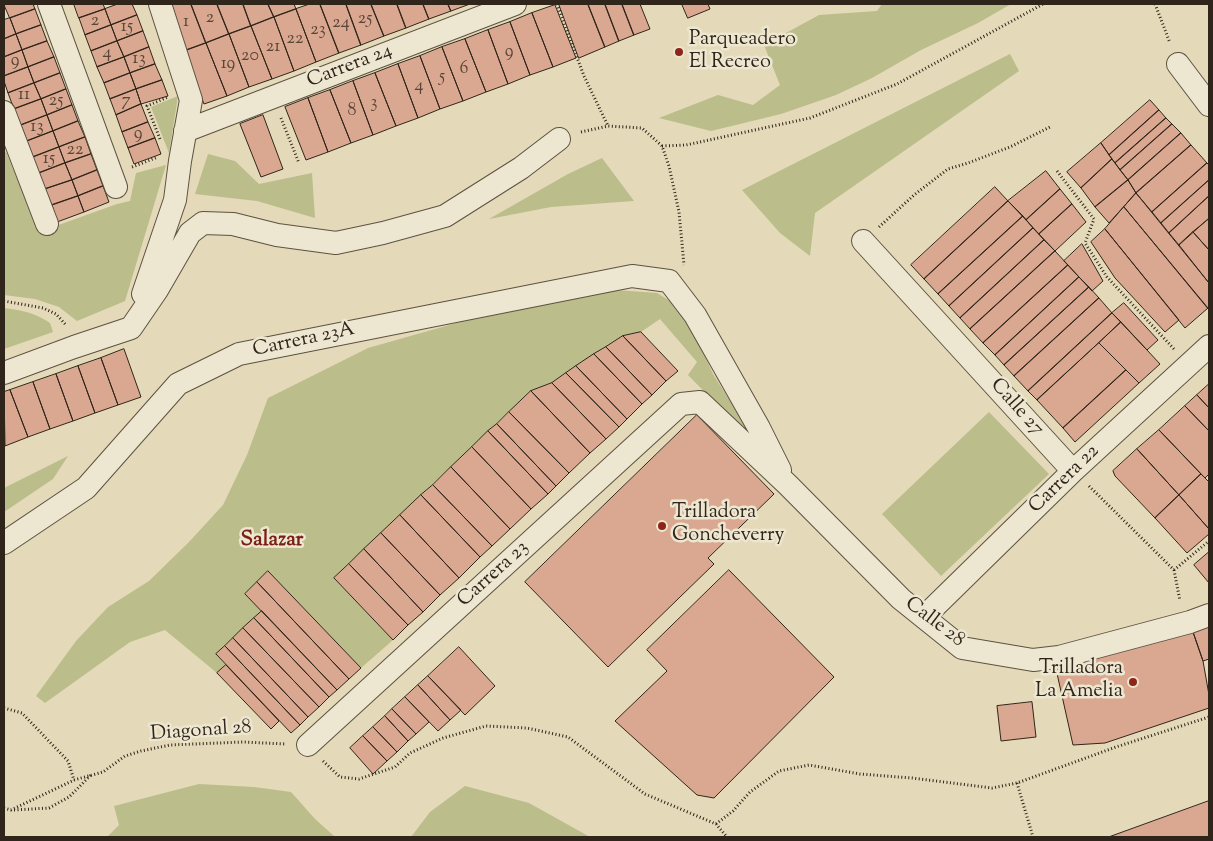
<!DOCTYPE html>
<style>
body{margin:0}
#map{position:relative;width:1213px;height:841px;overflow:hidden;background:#e4d9b8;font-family:"Sorts Mill Goudy",serif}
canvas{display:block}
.frame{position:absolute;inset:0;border:5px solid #30251a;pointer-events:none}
</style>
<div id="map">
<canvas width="1213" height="841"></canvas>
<div class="frame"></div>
</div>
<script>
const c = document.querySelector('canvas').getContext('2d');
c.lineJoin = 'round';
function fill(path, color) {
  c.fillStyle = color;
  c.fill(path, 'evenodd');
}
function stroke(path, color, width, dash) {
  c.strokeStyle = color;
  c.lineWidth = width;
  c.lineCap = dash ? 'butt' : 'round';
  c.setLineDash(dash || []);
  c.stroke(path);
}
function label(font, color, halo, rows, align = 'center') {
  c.font = font + ' "Sorts Mill Goudy",serif';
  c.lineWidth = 5;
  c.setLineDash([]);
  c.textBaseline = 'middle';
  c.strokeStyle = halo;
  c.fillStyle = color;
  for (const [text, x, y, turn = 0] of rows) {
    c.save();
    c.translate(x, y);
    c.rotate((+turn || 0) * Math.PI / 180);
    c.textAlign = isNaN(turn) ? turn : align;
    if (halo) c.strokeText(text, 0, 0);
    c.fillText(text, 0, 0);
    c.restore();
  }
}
fill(new Path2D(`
 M882,4H1011L978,23L921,50L872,78L836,95L781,114L711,131L659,118L718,95L753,105L780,85L764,45L819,15L877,11Z
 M1010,54L1019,71L815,213L810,256L780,233L742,190Z
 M178,96L169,153L151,107Z
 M6,152L39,232L117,204L130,201L136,173L166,165L125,301L77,321L59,307L35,299L4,295V153Z
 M208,154L235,161L259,184L312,173L315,218L257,201L195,194Z
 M602,158L634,201L551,207L489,219L568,174Z
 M616,290L657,293L683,309L713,374L750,433L747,435L688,375L697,362L660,319L641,332L623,336L552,383L531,391L334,578L393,640L361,668L268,571L245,594L262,611L216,654L226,665L217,673L165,630L130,642L45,703L36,696L76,641L108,607L149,581L189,542L223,505L247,455L268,398L368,348L492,313Z
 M4,308C24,311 33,312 50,323L53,332L4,349Z
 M989,412L1049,474L941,576L882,514Z
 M68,456L53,479L4,512V488Z
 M199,784L254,787L291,792L315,819L334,836L333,837H107L119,825L114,806Z
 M465,786L529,803L590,837H411L430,812Z`), '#bbbd8a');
const building = new Path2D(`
 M4,4H33L35,9L10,18Z
 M74,4H103L105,9L79,18Z
 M118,4H132L137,15L111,25L105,9Z
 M165,4H191L206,43L184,51Z
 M191,4H217L229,34L206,43Z
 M217,4H243L251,26L229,34Z
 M243,4H268L274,17L251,26Z
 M268,4H294L296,9L274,17Z
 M310,4H320L339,53L316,62L296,9Z
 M320,4H346L361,45L339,53Z
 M346,4H371L384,36L361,45Z
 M371,4H397L406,28L384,36Z
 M397,4H423L429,19L406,28Z
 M423,4H448L451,11L429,19Z
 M448,4H470L451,11Z
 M559,4H588L605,47L579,58Z
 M588,4H605L619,41L605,47Z
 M605,4H622L634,35L619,41Z
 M622,4H640L650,29L634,35Z
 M682,4H708L710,9L688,18Z
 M555,5L576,58L553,67L532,13Z
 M35,9L41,25L16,34L10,18Z
 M105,9L111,25L85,35L79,18Z
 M296,9L316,62L294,71L274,17Z
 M532,13L553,67L530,75L510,22Z
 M137,15L143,31L117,41L111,25Z
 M274,17L294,71L272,79L251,26Z
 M10,18L16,34L4,39V20Z
 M510,22L530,75L508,84L488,30Z
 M41,25L47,41L22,50L16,34Z
 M111,25L117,41L91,51L85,35Z
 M251,26L272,79L249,87L229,34Z
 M488,30L508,84L486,92L465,39Z
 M143,31L149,47L124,57L117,41Z
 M16,34L22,50L4,57V39Z
 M229,34L249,87L227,96L206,43Z
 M465,39L486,92L463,101L442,47Z
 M47,41L54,57L28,67L22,50Z
 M117,41L124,57L97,67L91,51Z
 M206,43L227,96L204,104L184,51Z
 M149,47L155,64L130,73L124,57Z
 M442,47L463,101L440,109L420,56Z
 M22,50L28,67L4,76V57Z
 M420,56L440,109L418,118L398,64Z
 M54,57L60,73L34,83L28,67Z
 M124,57L130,73L104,83L97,67Z
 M155,64L162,80L136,89L130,73Z
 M398,64L418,118L396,126L375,73Z
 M28,67L34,83L8,93L4,81V76Z
 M60,73L66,89L41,99L34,83Z
 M130,73L136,89L110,99L104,83Z
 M375,73L396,126L373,135L353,81Z
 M162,80L168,96L141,104L136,89Z
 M353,81L373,135L351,143L330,90Z
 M34,83L41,99L14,109L8,93Z
 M66,89L72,105L47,115L41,99Z
 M136,89L141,104L116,115L110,99Z
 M330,90L351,143L328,152L308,98Z
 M308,98L328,152L306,160L285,107Z
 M41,99L47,115L21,125L14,109Z
 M1150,100L1159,110L1109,155L1101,143Z
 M141,104L148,122L122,132L116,115Z
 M72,105L78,121L53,131L47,115Z
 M1159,110L1166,118L1115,163L1109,155Z
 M47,115L53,131L27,141L21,125Z
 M263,115L283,169L261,177L240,124Z
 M1166,118L1172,124L1120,170L1115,163Z
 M78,121L85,137L59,147L53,131Z
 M148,122L155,138L128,148L122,132Z
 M1172,124L1181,133L1128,180L1120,170Z
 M53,131L59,147L33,157L27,141Z
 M1181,133L1191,145L1136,193L1128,180Z
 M85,137L91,154L65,163L59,147Z
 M155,138L161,154L134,164L128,148Z
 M1101,143L1112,159L1081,188L1067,172Z
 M1191,145L1207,163L1152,212L1136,193Z
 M59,147L65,163L39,173L33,157Z
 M91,154L97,170L72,180L65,163Z
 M1112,159L1128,180L1095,207L1081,188Z
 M65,163L72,180L45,189L39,173Z
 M1207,163L1209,165V180L1161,223L1152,212Z
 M97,170L103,186L78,196L72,180Z
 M1046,171L1060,189L1026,220L1008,201Z
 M72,180L78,196L52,205L45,189Z
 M1128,180L1136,193L1109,223L1095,207Z
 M1209,180V196L1169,233L1161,223Z
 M103,186L109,202L84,212L78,196Z
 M995,187L1008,201L924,279L911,265Z
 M1060,189L1072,204L1039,234L1026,220Z
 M1136,193L1209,283V310L1124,207Z
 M78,196L84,212L57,222L52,205Z
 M1209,196V218L1179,245L1169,233Z
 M1008,201L1023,216L938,294L924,279Z
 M1072,204L1086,222L1055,251L1039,234Z
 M1124,207L1208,308L1185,328L1105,229Z
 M1023,216L1033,228L949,306L938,294Z
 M1209,219V250L1193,232Z
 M1033,228L1044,240L960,318L949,306Z
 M1105,229L1179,320L1165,332L1115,278L1091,242Z
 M1193,232L1209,250V283L1179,245Z
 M1044,240L1055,251L970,329L960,318Z
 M1082,244L1103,281L1092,291L1064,261Z
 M1055,251L1068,265L983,343L970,329Z
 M1068,265L1079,277L995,355L983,343Z
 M1079,277L1089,287L1004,365L995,355Z
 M1089,287L1099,298L1014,376L1004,365Z
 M1099,298L1112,313L1028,391L1014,376Z
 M1124,303L1158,340L1147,350L1112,313Z
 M1112,313L1121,322L1037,400L1028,391Z
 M1121,322L1160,364L1139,383L1099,343Z
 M641,332L678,371L666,381L623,336Z
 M623,336L666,381L652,395L606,347Z
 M1099,343L1126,370L1063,428L1037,400Z
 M606,347L652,395L642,404L594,354Z
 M124,349L141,397L118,405L101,358Z
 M594,354L642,404L627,419L576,366Z
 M101,358L118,405L95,413L78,366Z
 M78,366L95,413L73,421L56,374Z
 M576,366L627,419L619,427L566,373Z
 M1126,370L1139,383L1075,442L1063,428Z
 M566,373L619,427L606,439L552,383Z
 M56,374L73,421L50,429L33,382Z
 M33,382L50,429L28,437L10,390Z
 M552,383L606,439L590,453L531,391Z
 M1209,384V408L1197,395Z
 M10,390L28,437L5,446L4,392Z
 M531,391L590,453L569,473L509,412Z
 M1197,395L1209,408V431L1185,406Z
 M1185,406L1209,431V474L1205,478L1159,430Z
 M509,412L569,473L556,486L497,424Z
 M697,415L774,494L708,558L714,564L608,667L525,582Z
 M497,424L556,486L548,494L488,431Z
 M1159,430L1201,474L1179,495L1137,449Z
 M488,431L548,494L531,509L472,447Z
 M472,447L531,509L510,529L451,467Z
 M1137,449L1179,495L1155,518L1115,476L1113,471Z
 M451,467L510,529L492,546L433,485Z
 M1201,474L1209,482V529L1179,495Z
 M433,485L492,546L480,557L421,495Z
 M421,495L480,557L459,578L400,515Z
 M1179,495L1209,529V534L1187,553L1155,518Z
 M400,515L459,578L440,595L381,533Z
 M381,533L440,595L423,612L364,549Z
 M364,549L423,612L408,625L349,564Z
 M1209,552V583L1194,565Z
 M349,564L408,625L393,640L334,578Z
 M729,570L834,677L714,798L697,795L615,721L667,671L647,650Z
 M268,571L361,668L349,679L257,582Z
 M257,582L349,679L337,690L245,594Z
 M262,611L337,690L329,697L254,618Z
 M254,618L329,697L319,707L243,628Z
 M1209,627V659L1203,661L1193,632Z
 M243,628L319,707L308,717L233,638Z
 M1193,632L1203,661L1209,695V708L1105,743L1073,745L1056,669Z
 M233,638L308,717L300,725L225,646Z
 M225,646L300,725L291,733L216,654Z
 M459,647L495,686L465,715L428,676Z
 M226,665L279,721L271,729L217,673Z
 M428,676L461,710L450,720L418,685Z
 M418,685L450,720L438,731L405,697Z
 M405,697L429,722L416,734L392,709Z
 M1032,702L1036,737L1001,741L997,706Z
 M392,709L416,734L408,741L385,716Z
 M385,716L408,741L397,752L373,727Z
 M373,727L397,752L387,761L363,736Z
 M363,736L387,761L373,774L350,748Z
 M1209,801V837H1109Z`);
fill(building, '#daa890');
stroke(building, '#30251a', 1);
const minor = new Path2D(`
 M49,4L116,187
 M1178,64L1209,105
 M4,112L47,224
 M185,131L515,4
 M863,241L1073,471
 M143,294L175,200L180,161L191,100L160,4
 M4,373L74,347L131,328L157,290L190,233L203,223L233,224L277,235L336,243L383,233L445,216L521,168L559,139
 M4,543L86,488L178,384L239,354L632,276L669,281L695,315L759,428L780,470
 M924,617L1073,471L1209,346
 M308,745L681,404L700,402L788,485L901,599L962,648L1033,660L1059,657L1190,622L1209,615`);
stroke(minor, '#5d5242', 24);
stroke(new Path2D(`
 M557,4L584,76L608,126
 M1155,4L1170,43
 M281,118L299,163
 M581,132L608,126L642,128L662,146L669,166L679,212L684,265
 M160,139L147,106L168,97
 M662,146L686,145L810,118L897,84L1043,4
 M132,167L158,157
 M1057,171L1094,219L1085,243L1107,277L1174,349
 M879,227L914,195L948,169L968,163L1010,147L1052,126
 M4,301L43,308L56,314L66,325
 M1089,486L1174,570
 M1174,570L1180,601
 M1174,570L1209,541
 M4,708L22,713L68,761L74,780
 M323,761L340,777L359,779L395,767L410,753L443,738L486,726L527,728L568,737L645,794L716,824L727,837
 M1017,783L1033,837
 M4,808L11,810L74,780L103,772L125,756L141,751L170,745L243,742L286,744
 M14,810L49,808L69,797L91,775
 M716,824L733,811L750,792L779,771L809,765L860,774L912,778L992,788L1017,783L1116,747L1209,717`), '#30251a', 3, [1, 2.5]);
stroke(minor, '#ede6d1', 22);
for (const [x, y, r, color] of [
 [679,52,5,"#8f2418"],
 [662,526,5,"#8f2418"],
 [1133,682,5,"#8f2418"]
]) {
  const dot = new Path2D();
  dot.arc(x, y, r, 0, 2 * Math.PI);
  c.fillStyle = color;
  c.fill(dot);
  stroke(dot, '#ede6d1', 2);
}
label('18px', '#5a4638', null, [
 ["2",210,19],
 ["25",365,20],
 ["2",95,22],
 ["1",186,23],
 ["24",341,24],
 ["15",127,28],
 ["23",318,31],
 ["22",295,40],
 ["21",273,48],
 ["9",509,53],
 ["4",107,54],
 ["20",250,57],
 ["13",139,60],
 ["9",15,62],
 ["19",228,65],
 ["6",464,70],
 ["5",442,78],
 ["4",419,87],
 ["11",24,96],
 ["25",56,102],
 ["7",126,102],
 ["3",374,104],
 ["8",352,112],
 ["13",37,128],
 ["9",138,135],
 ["22",75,151],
 ["15",49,160]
]);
label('20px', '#30251a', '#ede6d1', [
 ["Parqueadero",689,41],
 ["El Recreo",689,64],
 ["Trilladora",672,514],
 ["Goncheverry",672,537],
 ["Trilladora",1123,670,"right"],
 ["La Amelia",1123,693,"right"]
], 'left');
label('20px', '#30251a', '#ede6d1', [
 ["Carrera 24",350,67,-21],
 ["Carrera 23A",304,341,-12],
 ["Calle 27",1016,408,48],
 ["Carrera 22",1065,480,-44],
 ["Carrera 23",494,575,-42],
 ["Calle 28",934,623,37],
 ["Diagonal 28",201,732,-4]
]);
label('bold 21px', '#7a1f14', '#ede6d1', [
 ["Salazar",272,541]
]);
</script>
